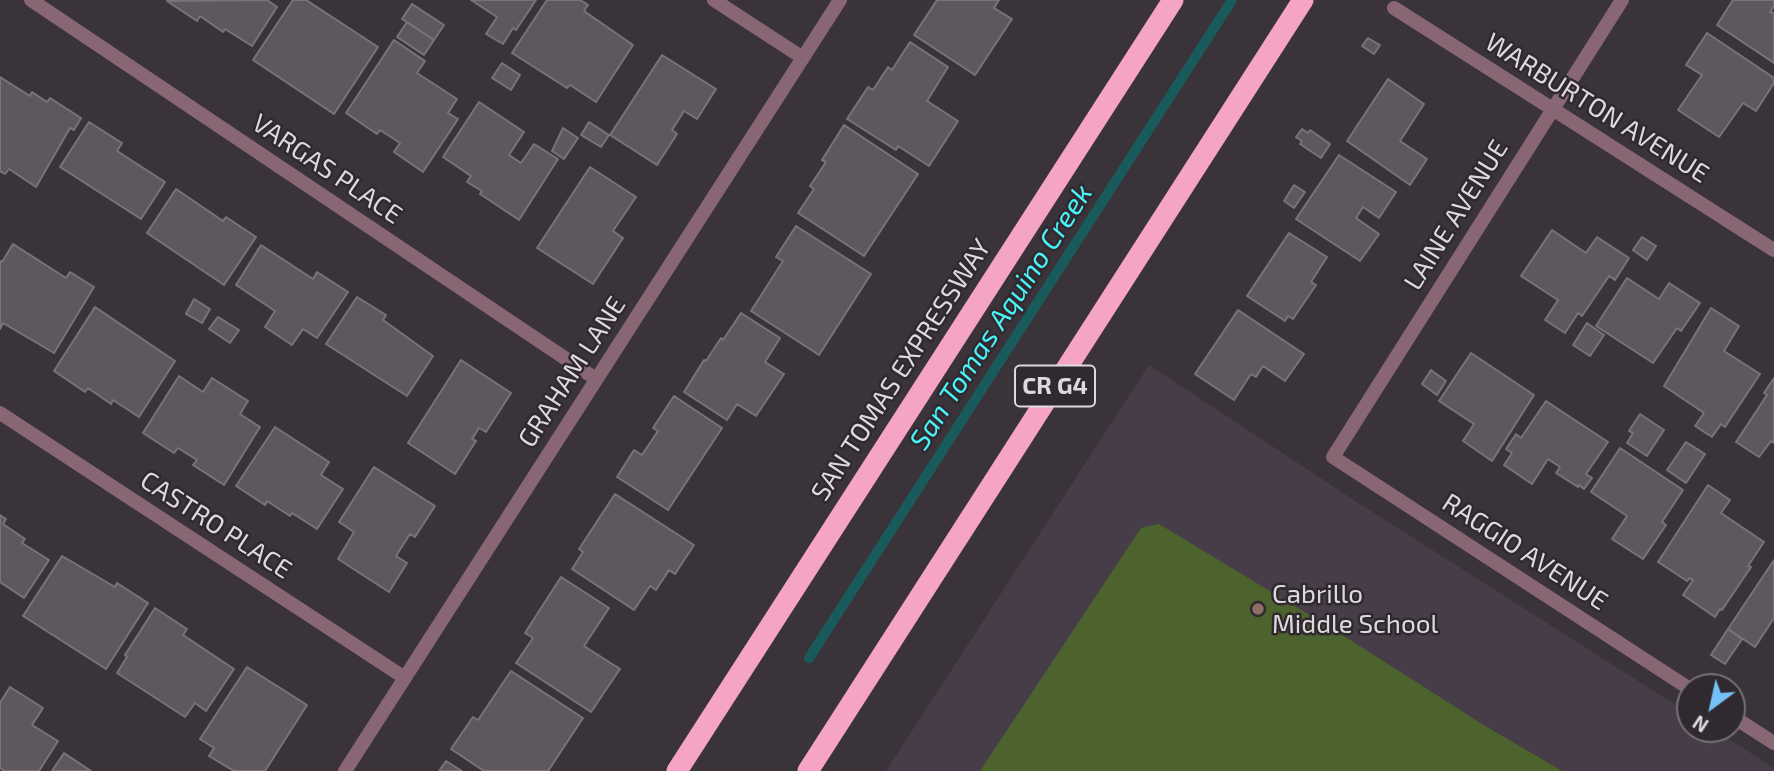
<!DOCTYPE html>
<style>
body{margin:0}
#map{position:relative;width:1774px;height:771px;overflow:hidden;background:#3a343a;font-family:"Exo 2",sans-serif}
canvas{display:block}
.north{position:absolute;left:1676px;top:673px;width:70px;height:70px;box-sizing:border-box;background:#302a30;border:2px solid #757075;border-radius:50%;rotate:213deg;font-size:19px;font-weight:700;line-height:28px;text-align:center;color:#dddadd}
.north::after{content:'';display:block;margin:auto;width:24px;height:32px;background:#75c0f6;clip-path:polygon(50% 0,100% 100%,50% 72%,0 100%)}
</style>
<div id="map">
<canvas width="1774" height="771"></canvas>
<div class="north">N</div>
</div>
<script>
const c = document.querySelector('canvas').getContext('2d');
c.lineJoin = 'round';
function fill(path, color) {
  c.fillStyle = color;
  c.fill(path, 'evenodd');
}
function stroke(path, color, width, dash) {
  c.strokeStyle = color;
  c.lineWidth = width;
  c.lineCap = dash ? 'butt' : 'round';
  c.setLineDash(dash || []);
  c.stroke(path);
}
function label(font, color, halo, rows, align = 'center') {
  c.font = font + ' "Exo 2",sans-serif';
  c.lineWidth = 5;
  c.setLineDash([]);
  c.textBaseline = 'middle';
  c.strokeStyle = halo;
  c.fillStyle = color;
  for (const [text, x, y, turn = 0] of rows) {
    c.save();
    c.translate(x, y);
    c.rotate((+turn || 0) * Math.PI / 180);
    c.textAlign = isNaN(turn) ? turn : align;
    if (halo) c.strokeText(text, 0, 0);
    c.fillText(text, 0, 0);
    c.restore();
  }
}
fill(new Path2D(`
 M1149,365L1360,504L1690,714V729H1713L1774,768V771H886Z`), '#473d48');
fill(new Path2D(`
 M1159,524L1344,636L1482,724L1562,771H980L1141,528Z`), '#4d632e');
stroke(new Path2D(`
 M809,658L1232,0`), '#195a5b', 10);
const building = new Path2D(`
 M267,0L277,7L252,46L225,29L223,32L200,16L197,21L167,1Z
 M293,0H306L378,47L334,114L253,60Z
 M471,0H536L516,30L513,28L503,44L486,34L497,17Z
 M547,0H580L588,5L584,11L633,45L596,102L570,85L567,88L512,53Z
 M937,0H999L994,8L1012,19L975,75L914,35Z
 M1733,0H1774V6L1770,12L1774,13V63L1717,25Z
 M412,4L444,25L434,40L402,19Z
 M407,22L434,40L424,55L397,37Z
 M1707,33L1774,78V83L1756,111L1743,103L1719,137L1678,110L1702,75L1686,65Z
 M1368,38L1380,45L1374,54L1362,46Z
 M394,40L425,61L417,73L457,99L448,113L458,119L423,172L394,152L400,143L380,130L377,134L346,113Z
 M910,42L948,67L927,101L958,121L929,166L898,146L896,150L847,119L868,87L873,90L888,67L892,70Z
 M662,55L716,89L697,119L684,111L672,130L677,134L657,165L610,135Z
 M502,63L520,75L511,90L492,78Z
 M0,77L30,96L32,92L47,102L50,98L81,118L74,130L70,128L36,187L9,169L5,174L0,171Z
 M1388,79L1424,104L1400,141L1427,159L1410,185L1347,141Z
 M479,102L524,132L509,155L521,163L534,144L558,159L519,220L480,194L482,191L467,182L471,176L443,157Z
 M89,122L122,143L117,151L165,182L141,219L60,167Z
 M589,122L609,135L601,147L581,135Z
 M844,125L918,174L864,256L798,213L814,189L810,186L826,162L822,160Z
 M563,128L578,138L564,159L552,151Z
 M1302,129L1308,133L1310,130L1330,144L1321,158L1300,144L1302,141L1296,137Z
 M1339,155L1396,192L1379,218L1363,207L1356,218L1379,234L1360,261L1296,219Z
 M590,167L636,197L613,231L623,238L593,284L537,248Z
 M1294,185L1305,192L1294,208L1284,201Z
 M176,189L223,221L226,217L256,237L224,285L147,233Z
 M796,226L871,274L819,355L751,311L783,261L776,257Z
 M1552,230L1586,253L1597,237L1629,258L1615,280L1609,276L1582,316L1578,313L1565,333L1545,320L1558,300L1521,276Z
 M1289,233L1327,257L1311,282L1316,285L1293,319L1288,316L1285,321L1247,296Z
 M1642,237L1656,246L1647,260L1633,250Z
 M13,244L66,278L70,272L94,287L54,353L3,323L0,329V261L2,262Z
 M261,245L313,279L317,272L348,292L317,338L303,329L292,345L265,327L275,311L236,285Z
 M1627,278L1659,299L1669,283L1700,303L1681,331L1677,328L1653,363L1596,326Z
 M357,297L386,315L383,320L433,356L407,396L326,344Z
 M194,299L210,309L202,323L186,314Z
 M95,307L175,361L139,417L113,400L111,404L88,388L85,392L54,371Z
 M1711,308L1739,326L1724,351L1760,374L1725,427L1721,424L1712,437L1695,426L1704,413L1664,386Z
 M1238,310L1304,354L1285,381L1263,366L1256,377L1251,374L1234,400L1195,374Z
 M741,313L780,338L765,362L784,374L756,416L737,404L727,420L684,392L704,360L706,361L721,338L723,340Z
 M218,317L239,330L230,343L209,329Z
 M1587,323L1604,335L1590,356L1573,345Z
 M1471,353L1534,395L1492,461L1463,441L1474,424L1439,401Z
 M461,360L511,393L486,432L479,428L472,439L476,441L455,474L408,443Z
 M1431,370L1446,381L1437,395L1422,384Z
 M179,376L203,392L212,378L248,401L240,414L260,427L224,485L193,465L197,460L178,448L174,453L143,433Z
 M1774,378V443L1771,441L1759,457L1736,442L1767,395L1764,393Z
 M674,396L722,428L668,510L617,477L634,450L642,455L658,431L653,428Z
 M1546,401L1608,442L1586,474L1592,478L1584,489L1579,485L1578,487L1556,473L1560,467L1548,459L1532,484L1504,465L1512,453L1506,449L1516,434L1521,438Z
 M1640,414L1664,430L1647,456L1627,443L1633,433L1629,431Z
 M275,427L329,462L321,475L343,489L317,529L292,513L290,516L267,501L265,505L236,486Z
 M1686,442L1705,454L1686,483L1667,470Z
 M1620,448L1683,490L1662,522L1666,525L1643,559L1612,539L1627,516L1591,492Z
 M374,467L435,506L415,537L410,534L396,556L407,563L389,592L338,559L354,532L339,522Z
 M1708,485L1730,500L1721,513L1764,542L1748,566L1751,567L1722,610L1720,609L1715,617L1683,595L1693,580L1690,578L1687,581L1658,562Z
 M615,494L694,545L675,574L669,570L656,590L650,586L634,610L572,569L583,552L579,549Z
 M0,515L6,519L3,524L25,539L22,543L49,560L24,598L0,582Z
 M62,556L115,587L117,583L148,603L106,669L23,616Z
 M1774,560V618L1755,647L1728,629Z
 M561,577L609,608L584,646L620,669L591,712L516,663L533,638L525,633Z
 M155,608L187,629L183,635L234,669L206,711L195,703L185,717L117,673L127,657L125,655Z
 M1728,629L1742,639L1725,664L1711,655Z
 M247,667L307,705L265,771H234L209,756L214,748L200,739Z
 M511,671L583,718L548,771H484L451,749L473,717L478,720Z
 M10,687L43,708L32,725L58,741L39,771H5L0,768V703Z
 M64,753L91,771H52Z
 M446,761L462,771H439Z`);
fill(building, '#5e585e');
stroke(building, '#797279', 2);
stroke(new Path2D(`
 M31,0L596,379
 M714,0L803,58
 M1622,0L1333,457L1690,689
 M1394,8L1774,250
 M0,413L405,678
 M1732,716L1774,743
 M345,771L840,0`), '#886673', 14);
stroke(new Path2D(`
 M677,771L1173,0
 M808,771L1303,0`), '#f6a4c6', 21);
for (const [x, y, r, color] of [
 [1258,609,7,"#8d6e63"]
]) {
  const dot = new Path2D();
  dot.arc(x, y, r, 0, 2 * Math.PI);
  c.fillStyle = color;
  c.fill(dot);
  stroke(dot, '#302a30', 2.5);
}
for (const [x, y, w] of [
 [1055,386,80]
]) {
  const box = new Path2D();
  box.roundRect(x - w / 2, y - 20.5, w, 41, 5);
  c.fillStyle = '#302a30';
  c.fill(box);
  stroke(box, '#dddadd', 2);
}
label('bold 24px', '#dddadd', null, [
 ["CR G4",1055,386]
]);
label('26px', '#dddadd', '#302a30', [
 ["WARBURTON AVENUE",1597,108,32],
 ["VARGAS PLACE",327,169,34],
 ["LAINE AVENUE",1456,215,-58],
 ["SAN TOMAS EXPRESSWAY",901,370,-57],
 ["GRAHAM LANE",572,372,-57],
 ["CASTRO PLACE",216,525,33],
 ["RAGGIO AVENUE",1525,552,33]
]);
label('26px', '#dddadd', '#302a30', [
 ["Cabrillo",1272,594],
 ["Middle School",1272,624]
], 'left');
label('italic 28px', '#49f4f9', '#302a30', [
 ["San Tomas Aquino Creek",1001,317,-57]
]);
</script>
